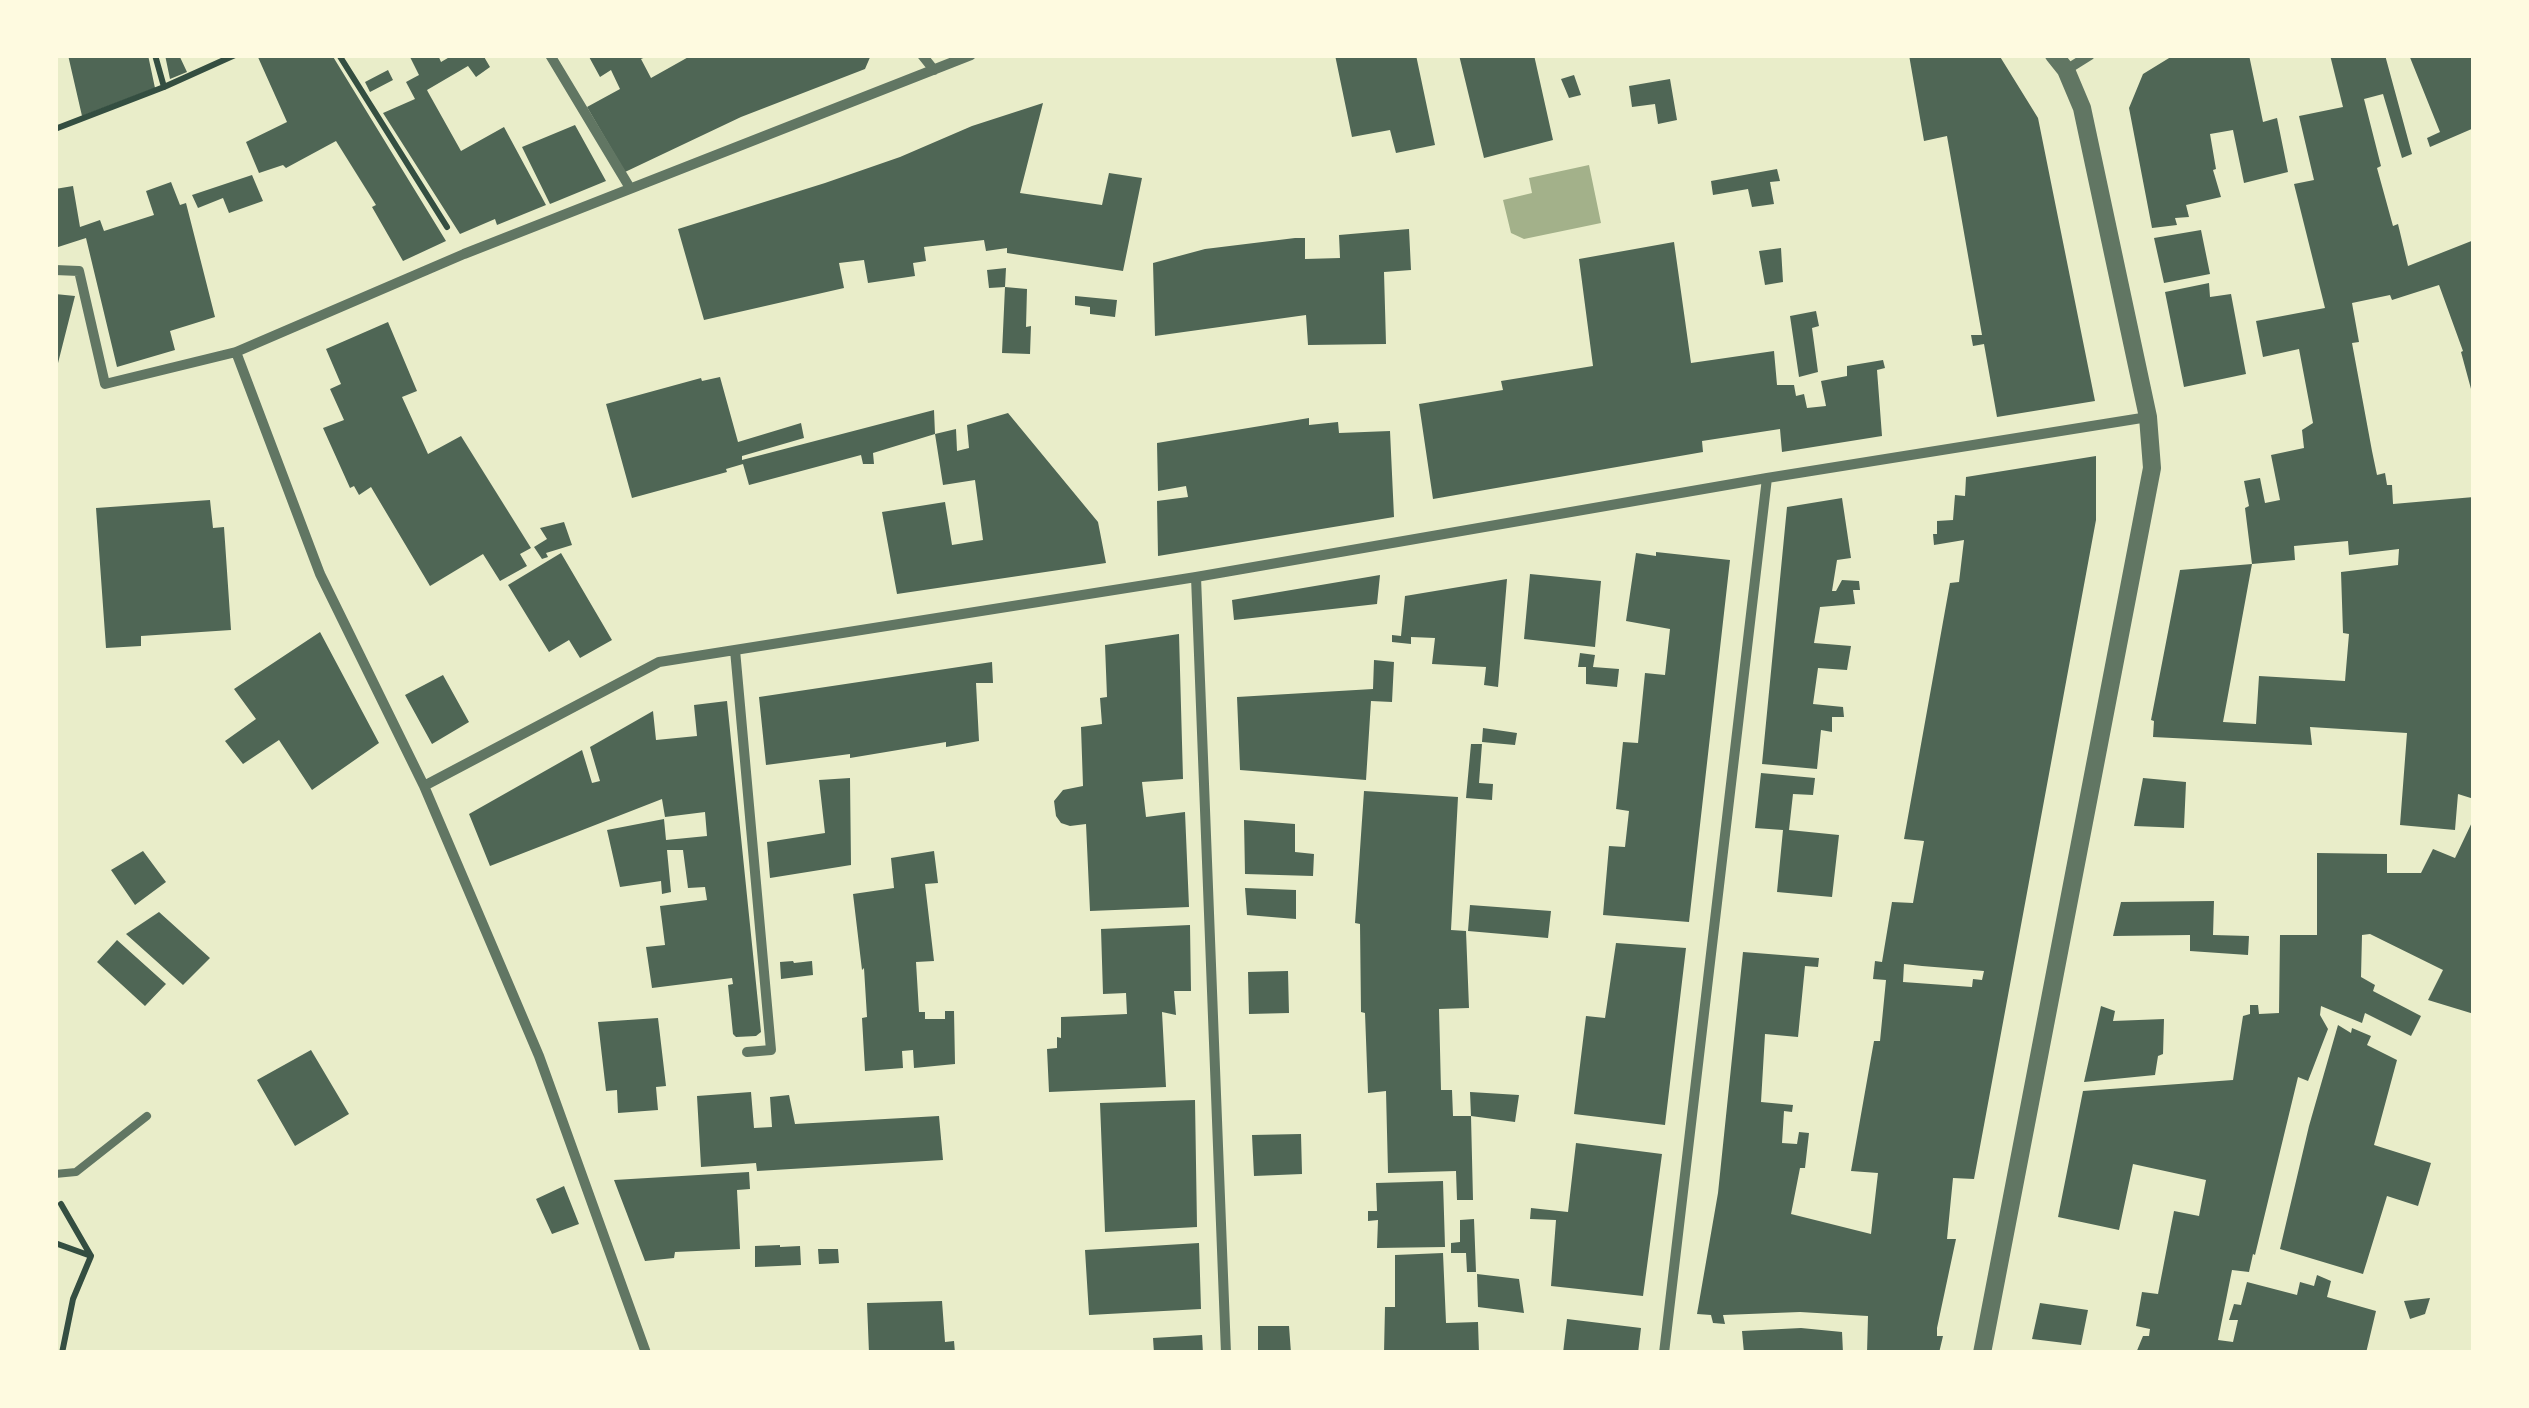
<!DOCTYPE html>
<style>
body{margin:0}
#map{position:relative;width:2529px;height:1408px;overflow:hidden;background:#e9edc9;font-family:Inter,sans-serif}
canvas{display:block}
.frame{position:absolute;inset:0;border:58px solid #fefae0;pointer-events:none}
</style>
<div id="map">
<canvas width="2529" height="1408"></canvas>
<div class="frame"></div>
</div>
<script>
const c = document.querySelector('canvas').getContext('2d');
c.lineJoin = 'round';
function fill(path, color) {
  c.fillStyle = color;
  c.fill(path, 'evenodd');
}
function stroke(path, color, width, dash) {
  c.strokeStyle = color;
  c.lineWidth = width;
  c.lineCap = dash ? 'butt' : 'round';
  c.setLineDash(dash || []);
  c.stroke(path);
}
fill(new Path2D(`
 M1589,165L1601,223L1524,239L1511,233L1503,200L1532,193L1529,178Z`), '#a3b18a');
fill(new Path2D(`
 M68,55H148L155,88L82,116Z
 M165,55H179L187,72L170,79Z
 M257,55H332L446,241L403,261L372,207L376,205L336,141L286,168L283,165L259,173L246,142L287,122Z
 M409,55H438L441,62L453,55H483L490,67L476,77L468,66L427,90L428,92L461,151L504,127L546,205L497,225L495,219L460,234L383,113L415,99L406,82L419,75Z
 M588,55H650L641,59L651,78L692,55H871L865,69L741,117L625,172L587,107L620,89L611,70L600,77Z
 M1335,55H1416L1435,145L1396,153L1390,130L1352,137Z
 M1459,55H1534L1553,140L1484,158Z
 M1909,55H1999L2038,118L2095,401L1997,417L1984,344L1973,346L1971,335H1982L1947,136L1924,141Z
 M2174,55H2249L2263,122L2277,118L2288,172L2244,183L2233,130L2210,134L2216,169L2213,170L2221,197L2186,205L2189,217L2175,218L2177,225L2152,228L2129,108L2143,74Z
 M2330,55H2385L2412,154L2402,158L2383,94L2364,99L2381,166L2377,168L2393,226L2398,224L2408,266L2474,240V400L2461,352L2463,351L2439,285L2392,300L2390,295L2352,303L2359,342L2352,343L2372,451L2377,475L2385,473L2387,485H2392L2393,504L2474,497V799L2458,794L2455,830L2400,825L2407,733L2310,727L2312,745L2153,737L2154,721L2151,720L2180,570L2252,564L2223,722L2256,724L2259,676L2345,681L2349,634L2343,633L2341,572L2398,565L2399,549L2349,555L2348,541L2294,546L2295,560L2252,564L2245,508L2249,506L2244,481L2260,478L2265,503L2280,500L2271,455L2304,448L2302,430L2313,423L2299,349L2263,357L2256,321L2325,308L2294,184L2314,180L2299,116L2343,107Z
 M2409,55H2474V128L2430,147L2427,138L2440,132Z
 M388,70L393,80L370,92L365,82Z
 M1574,75L1581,95L1569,98L1561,79Z
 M1670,79L1677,120L1658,124L1655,104L1632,107L1629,86Z
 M1043,103L1020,193L1102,205L1109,173L1142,178L1123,271L1007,253V248L986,251L984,240L924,247L926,261L913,263L915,276L868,283L864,260L839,263L844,288L704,320L678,229L825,183L900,157L972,126Z
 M575,125L606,181L550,204L522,147Z
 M1777,169L1780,181L1770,182L1774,204L1752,207L1748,189L1713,195L1711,181Z
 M252,175L263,201L229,213L223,198L198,208L192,195Z
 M171,182L180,205L186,203L215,317L170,331L175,350L117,367L86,238L55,248V189L73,186L80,227L100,220L104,231L154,215L146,191Z
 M1409,229L1411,270L1384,272L1386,344L1308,345L1306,315L1155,336L1153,263L1205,249L1295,238H1305V259L1340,258L1339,235Z
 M2201,230L2210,274L2164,283L2154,238Z
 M1674,242L1691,363L1774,351L1777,385H1794L1796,396L1804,394L1807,408L1826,406L1821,381L1847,376V366L1883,360L1885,368L1877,370L1882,436L1782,452L1780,429L1702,441L1703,452L1433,499L1419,404L1503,390L1501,381L1593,366L1579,259Z
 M1781,248L1783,282L1765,285L1759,251Z
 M1006,268L1005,287L989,288L987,270Z
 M2209,283L2210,297L2231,294L2246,374L2184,387L2165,292Z
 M1005,287L1027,289L1026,327L1031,326L1030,354L1002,353Z
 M55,294L75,296L56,371H55Z
 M1075,296L1117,300L1115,317L1090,314V307L1075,305Z
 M1816,311L1819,326L1812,328L1818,372L1799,377L1790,316Z
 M388,322L417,391L402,397L428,454L461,436L531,548L520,554L527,566L500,581L483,554L430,586L371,487L359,495L354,486L350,488L323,428L344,420L330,389L341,384L326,349Z
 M720,377L738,442L801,423L804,438L742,456V460L934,410L935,434L873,453L874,464H863L861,455L749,485L743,464L726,469L727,472L632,498L606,404L701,378L702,381Z
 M1008,413L1098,522L1106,563L897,594L882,512L945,502L952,545L983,540L975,480L943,485L935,434L956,429L957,451L969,448L967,425Z
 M1309,418V425L1338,422L1339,433L1390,431L1394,517L1158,556L1157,501L1188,497L1186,486L1158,491L1157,443Z
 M2096,456V520L1974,1179L1953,1178L1947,1239H1956L1937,1328V1336H1943L1939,1353H1867L1868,1316L1800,1312L1723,1315L1725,1324L1713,1323L1711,1315L1697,1314L1718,1193L1743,952L1819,958L1818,967L1805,966L1798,1037L1765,1034L1761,1102L1793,1105L1792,1112L1784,1111L1782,1143L1797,1144L1799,1132L1809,1133L1805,1168H1800L1791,1214L1871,1234L1878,1173L1851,1171L1874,1041H1880L1886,980L1873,979L1875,961L1882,962L1892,902L1913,903L1924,841L1904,839L1950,583L1959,582L1964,540L1934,545L1933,534H1937V521L1953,520L1955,495L1965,496L1966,477ZM1904,964L1922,966L1984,971L1982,980L1973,979L1972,987L1903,982Z
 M1842,498L1851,558L1837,560L1832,591H1836L1842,580L1859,581L1860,590H1853L1855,604L1820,607L1814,643L1851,646L1847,670L1818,668L1813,704L1843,707L1844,717H1832V732L1821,730L1817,769L1762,764L1787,507Z
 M210,500L213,528L224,527L231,630L141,636V646L106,648L96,508Z
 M564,522L572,545L546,553L548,557L542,559L534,547L547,539L540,528Z
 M1656,552L1730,560L1689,922L1603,915L1609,846L1625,847L1629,811L1616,809L1623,742L1638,743L1645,673L1665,675L1670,629L1626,621L1636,553L1656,556Z
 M561,553L612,640L580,658L569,640L549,652L508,585Z
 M1530,574L1601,581L1595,647L1524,639Z
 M1380,575L1377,604L1234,620L1232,600Z
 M1507,579L1498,687L1484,685L1486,667L1432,664L1435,638L1411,637V644L1392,642V635L1401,636L1405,596Z
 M320,632L379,743L312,790L279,740L243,764L225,741L256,719L234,689Z
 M1179,634L1183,779L1142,782L1146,817L1185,812L1189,907L1090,911L1086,824L1070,826L1061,823L1056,816L1054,801L1063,790L1083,786L1081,727L1102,724L1100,698L1107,697L1105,645Z
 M1580,653L1595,655L1593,667L1619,669L1617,687L1586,684V667H1578Z
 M1374,660L1394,662L1392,702L1371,701L1366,780L1240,770L1237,697L1373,689Z
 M992,662L993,683H976L979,741L946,747V742L850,758V754L766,765L759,697Z
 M443,675L469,722L432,744L405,695Z
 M727,701L761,1032L756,1036L736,1037L733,1034L728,985L733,984L732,978L652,988L646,947L665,945L660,906L707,900L705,887L688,888L683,850H667L671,892L662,894L661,881L620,887L607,830L664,819L666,840L707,836L705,812L665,817L662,799L490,866L469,814L582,750L592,783L600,781L590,747L653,711L656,740L697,736L694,705Z
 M1483,728L1517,733L1515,745L1482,742Z
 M1471,744H1482L1479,783L1493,784L1492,800L1466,798Z
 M1761,773L1815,778L1813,795L1793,794L1789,830L1839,835L1832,897L1777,892L1783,830L1755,828Z
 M850,778L851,865L770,878L767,842L825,833L819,780Z
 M2143,778L2186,782L2184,828L2134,826Z
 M1364,791L1458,797L1451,930L1466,931L1469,1008L1439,1009L1441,1090H1452L1453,1116H1471L1473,1200H1457L1456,1171L1388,1173L1386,1091L1368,1093L1365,1013L1361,1012L1360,924L1355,923Z
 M2474,818V1014L2428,1000L2443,970L2370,934L2362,935L2361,977L2375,985L2373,991L2421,1016L2411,1036L2365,1013L2362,1023L2321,1006L2320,1015L2328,1029L2308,1081L2298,1077L2255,1255L2253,1254L2249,1272L2232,1270L2218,1340L2233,1342L2238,1320H2229L2234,1304L2241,1305L2247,1282L2297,1295L2300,1282L2314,1286L2317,1275L2331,1281L2327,1297L2376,1311L2366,1353H2136L2143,1336H2149L2150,1329L2136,1326L2142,1292L2158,1294L2174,1211L2199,1216L2206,1180L2133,1164L2119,1230L2058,1217L2083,1091L2233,1080L2243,1016L2250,1014V1005H2258L2259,1014L2279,1013L2280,935H2317V853L2387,854V873H2421L2433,849L2455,858Z
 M1244,820L1295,824V852L1314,854L1313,876L1245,874Z
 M143,851L166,882L135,905L111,870Z
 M934,851L938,883L925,884L934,961L916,962L919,1012H925V1019H945V1011H954L955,1064L914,1068L913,1050L902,1051L903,1068L865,1071L862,1018L867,1017L864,968L862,970L853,894L894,888L891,858Z
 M1245,888L1296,890V919L1247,915Z
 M2214,901L2213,935L2249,936L2248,955L2190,951V935L2113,936L2121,902Z
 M1470,905L1551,911L1548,938L1468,931Z
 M159,912L210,958L183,985L126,934Z
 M1190,925L1191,991H1174L1176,1015L1162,1012L1166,1087L1049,1092L1047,1049L1057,1048V1037L1061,1038V1017L1127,1014L1126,993L1103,994L1101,929Z
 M117,940L166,984L145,1006L97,962Z
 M1616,943L1686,948L1665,1125L1574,1114L1586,1016L1605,1018Z
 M793,961L794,963L812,961L813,975L781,979L780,962Z
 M1288,971L1289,1013L1249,1014L1248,972Z
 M2101,1006L2115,1011L2113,1021L2164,1019L2163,1054L2158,1056L2155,1075L2084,1082Z
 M658,1018L666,1086L656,1087L658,1110L618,1113L617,1090L606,1091L598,1022Z
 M2338,1025L2351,1033L2352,1028L2371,1036L2367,1045L2397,1060L2374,1145L2431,1163L2418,1206L2387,1196L2363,1274L2280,1249L2309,1126Z
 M311,1050L349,1114L295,1146L257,1080Z
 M751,1092L754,1128L772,1127L770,1097L789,1095L795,1124L939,1116L943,1160L757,1171L756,1163L701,1167L697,1096Z
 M1470,1092L1519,1095L1515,1122L1471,1116Z
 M1195,1100L1197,1227L1105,1232L1100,1103Z
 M1301,1134L1302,1174L1254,1176L1252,1135Z
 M1576,1143L1662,1154L1643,1296L1551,1286L1556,1220L1530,1219L1531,1208L1568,1212Z
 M749,1172L750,1189L737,1190L740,1249L675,1252L674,1258L645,1261L614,1180Z
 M1443,1181L1445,1247L1377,1248L1378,1220L1368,1221V1211H1377L1376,1183Z
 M564,1186L579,1224L552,1234L536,1199Z
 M1474,1219L1476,1272H1467L1466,1253H1451V1243L1460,1242V1220Z
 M1199,1243L1201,1309L1089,1315L1085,1250Z
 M780,1245V1247L800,1246L801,1265L755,1267V1246Z
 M818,1249H838L839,1263L819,1264Z
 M1443,1253L1446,1323L1478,1322L1479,1353H1384L1385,1307H1395V1255Z
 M1477,1274L1519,1279L1524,1313L1478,1307Z
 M2430,1298L2425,1314L2410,1319L2404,1301Z
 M942,1301L945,1342L954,1341L955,1353H869L867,1303Z
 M2040,1303L2088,1310L2081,1345L2032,1339Z
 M1567,1319L1641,1328L1638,1353H1563Z
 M1258,1326H1289L1291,1353H1258Z
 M1801,1328L1842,1332L1843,1353H1744L1742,1331Z
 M1202,1335L1203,1353H1154L1153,1338Z`), '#4f6655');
stroke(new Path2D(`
 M155,55L164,87
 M339,55L447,227
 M55,129L164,87L235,55
 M61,1204L91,1256L73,1299L62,1353
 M55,1243L91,1256`), '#344e41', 6);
stroke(new Path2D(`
 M55,1174L76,1172L147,1116`), '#617663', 8);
stroke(new Path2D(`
 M550,55L630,188
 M922,55L934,70
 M2066,70L2090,55
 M55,270L79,271L105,384L236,352L464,254L971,55
 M236,352L320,574L424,786L539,1056L646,1353
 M1196,577L1226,1353
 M735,650L771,1050L747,1052
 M424,786L659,662L1196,577L1767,478L2148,417
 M1664,1353L1767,478`), '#617663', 10);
stroke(new Path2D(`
 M1982,1353L2152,468L2148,417L2082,108L2066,70L2054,55`), '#617663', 18);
</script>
